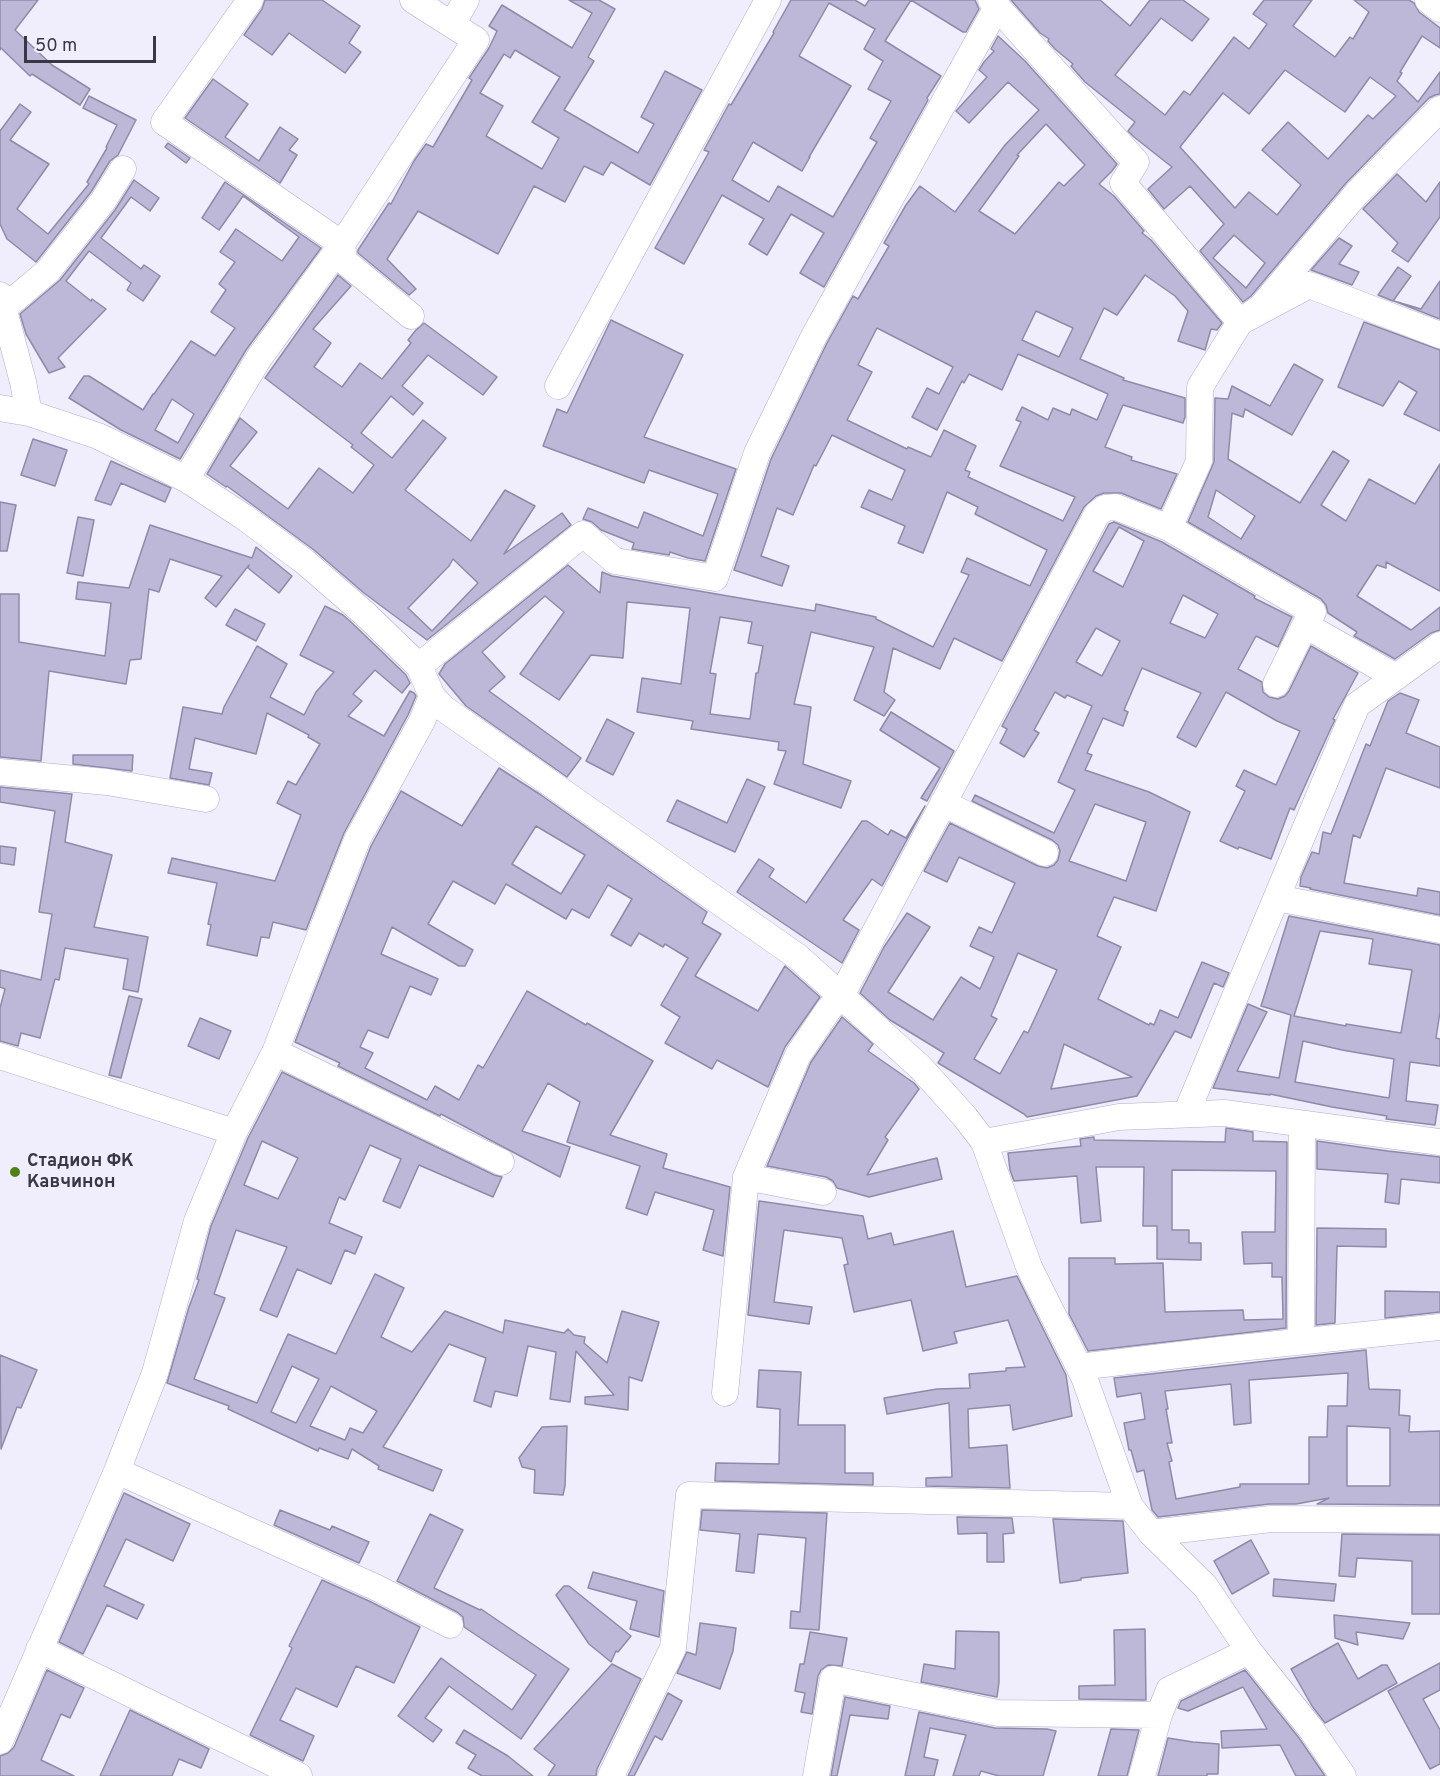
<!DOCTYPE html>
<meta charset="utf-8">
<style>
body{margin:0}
#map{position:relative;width:1440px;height:1776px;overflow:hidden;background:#f0eefc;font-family:Overpass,sans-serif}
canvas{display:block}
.scale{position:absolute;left:24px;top:36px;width:132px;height:27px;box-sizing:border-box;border:3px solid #393744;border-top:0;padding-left:8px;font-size:18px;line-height:21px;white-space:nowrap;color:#393744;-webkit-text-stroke:4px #f0eefc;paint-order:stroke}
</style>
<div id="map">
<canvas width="1440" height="1776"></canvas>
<div class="scale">50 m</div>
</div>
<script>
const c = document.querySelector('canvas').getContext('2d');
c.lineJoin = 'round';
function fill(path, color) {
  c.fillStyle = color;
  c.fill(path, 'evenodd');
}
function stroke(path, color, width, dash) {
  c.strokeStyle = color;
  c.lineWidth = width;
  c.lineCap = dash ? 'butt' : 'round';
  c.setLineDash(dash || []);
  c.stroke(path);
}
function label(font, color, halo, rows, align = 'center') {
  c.font = font + ' Overpass,sans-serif';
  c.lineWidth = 4.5;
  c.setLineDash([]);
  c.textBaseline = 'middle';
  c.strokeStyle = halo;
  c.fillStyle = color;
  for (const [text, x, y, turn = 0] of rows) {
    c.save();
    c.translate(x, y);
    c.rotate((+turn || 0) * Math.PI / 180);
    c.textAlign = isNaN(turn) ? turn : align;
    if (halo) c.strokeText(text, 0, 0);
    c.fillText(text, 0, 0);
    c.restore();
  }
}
const building = new Path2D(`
 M0,0H38L15,30L52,65L90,89L80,105L32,74L30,76L1,48L0,50Z
 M265,0H322L360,26L349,43L361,52L345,73L289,33L272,55L244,35L262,9Z
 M569,0H599L615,9L588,57L594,61L564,110L638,153L654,124L641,117L665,71L702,90L650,185L611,162L603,175L584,166L565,202L534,186L498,254L418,211L387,259L416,289L409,295L358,253V250L389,203L391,204L414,161L426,144L433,147L472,80L469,78L489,48L497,31L489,26L502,5L572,48L592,13ZM515,50L560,77L532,122L559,138L542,169L486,136L503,106L480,93L504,54L510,58Z
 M791,0H855L865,6L869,0H911L885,41L941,76L927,98L928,100L824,287L800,273L824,233L791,214L767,255L749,244L764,219L722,195L684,264L655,248L709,152L704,150L729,104L731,105L774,33L773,32ZM829,3L875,29L864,49L883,61L868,89L891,101L870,138L877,142L833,217L778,186L769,202L732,180L753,142L802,171L810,157H809L851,86L799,56Z
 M911,0H975L979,9L966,32H963Z
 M1011,0H1100L1130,26L1150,0H1183L1209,19L1192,41L1161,18L1115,75L1165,115L1184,91L1190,95L1234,37L1249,49L1267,24L1253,14L1264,0H1312L1293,26L1335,57L1350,37L1353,39L1369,12L1354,0H1409L1414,3L1419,12L1440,28V48L1422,36L1400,72L1402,73L1397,81L1418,102L1440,72V94L1435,95L1429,98L1346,183L1251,296L1243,302L1200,251L1224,224L1190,186L1164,209L1148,189L1172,167L1134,137L1128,131L1135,122L1085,82L1071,66L1073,64L1055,49L1048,41L1049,39L1040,33ZM1285,70L1345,112L1370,77L1396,96L1373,119L1368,115L1328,159L1288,122L1262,150L1301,185L1277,215L1249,192L1235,208L1180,147L1223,93L1249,114ZM1234,235L1265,263L1246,288L1213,258Z
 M998,36L1025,61L1117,164L1112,171L1099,184L1114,196L1144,231L1142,233L1151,240L1222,323L1217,330L1211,329L1205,350L1178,341L1188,311L1175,296L1145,275L1117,315L1104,308L1080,359L1124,378L1123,380L1185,398V417L1183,423L1123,405L1105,447L1132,457L1131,460L1177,474L1161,509L1121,493H1104L1096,496L1084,507L1002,661L954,638L940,669L893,648L884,692L895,700L884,716L854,700L874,647L811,632L794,704L811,707L803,764L851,781L841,808L774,784L786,751L778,750L779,742L691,729L693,721L637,712L642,678L681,684L690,608L627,602L623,658L591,655L559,700L520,674L564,612L545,596L482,652L505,677L489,691L581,758L567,777L466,706L439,674L445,664L568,565L600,593L602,572L612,576L815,611L816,604L876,617V619L933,647L969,575L961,572L967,558L1030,586L1047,550L975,514L978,507L947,492L923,553L898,543L905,526L861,507L869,490L892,500L905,470L832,435L816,466L814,465L793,515L777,508L761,556L789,566L782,586L734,570L771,459L827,343L853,296L858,299L889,246L884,243L906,205L920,186L955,212L1005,145L1039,110L1008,82L969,123L956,111L987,77L979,70L984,62L994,51L991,49ZM1046,124L1085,165L1064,186L1059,182L1015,234L979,211L1019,156L1017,155ZM1036,311L1073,328L1059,357L1022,340ZM877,328L953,367L939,394L927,388L912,417L937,430L962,381L964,383L969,374L1002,390L1018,354L1108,394L1097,420L1072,409L1070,415L1053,408L1048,420L1022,407L1016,420L1021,422L1000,466L1075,497L1063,521L968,477L970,472L965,470L976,446L944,430L931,457L908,447L907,449L847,420L872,372L858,365ZM720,617L752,622L748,643L763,646L758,673H756L750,719L710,714L716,674L710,673Z
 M213,79L248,104L225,137L259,161L280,127L298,139L289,150L297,155L280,183L185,118Z
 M89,96L136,120L118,155L110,161L91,192L36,262L7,239L0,224V131L20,104L31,112L10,140L49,164L17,209L48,234L89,184L87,182L107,148L106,147L117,125L83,108Z
 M168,143L190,158L186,163L165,147Z
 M1397,174L1426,202L1440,182V217L1408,262L1392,251L1398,243L1363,209Z
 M134,180L159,198L150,211L131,197L101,238L141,269L144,265L160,276L143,301L127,290L131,283L89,251L66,281L91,301L92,299L106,309L58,358L65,367L49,373L26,334L20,314L60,280L115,210Z
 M225,182L321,248L246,350L180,459L121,430L69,398L84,376H89L143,410L153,394H154L191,341L215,356L235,328L211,312L226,290L219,284L235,262L220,252L236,229L282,261L299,237L243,196L219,230L202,218ZM172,399L194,414L178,443L155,430Z
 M1339,238L1352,246L1339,264L1359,272L1352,285L1311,270Z
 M1398,267L1411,276L1393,301L1378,295Z
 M338,275L351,286L313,329L331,343L314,367L342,387L360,363L382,379L411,343L408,340L416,330L424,323L497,377L483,395L428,355L402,386L423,403L413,415L391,396L361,433L392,458L423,420L446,438L405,490L471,541L505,490L535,506L504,554L562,513L571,525L427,640L364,593L314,550L227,486L226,487L207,474L240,418L257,432L230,466L288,509L319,468L353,493L374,465L351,447L353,445L265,378ZM453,559L478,583L432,631L408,608L449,566Z
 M1440,281V319L1394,301L1421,309Z
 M611,320L683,355L644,437L736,469L705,561L688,558L670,552L669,555L632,549L634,543L601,530L592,522L583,519L588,508L638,528L644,512L703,536L718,494L649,470L644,483L543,446L557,409L567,413Z
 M1364,322L1440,350V431L1404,414L1417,392L1399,381L1383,406L1338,387Z
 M1294,364L1323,380L1292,435L1245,409L1243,417L1232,413L1228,459L1300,503L1333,451L1349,461L1321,505L1346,521L1369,479L1415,504L1440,464V591L1386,562V568L1377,565L1357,596L1411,630L1440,607V630L1431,633L1395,659L1354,636L1357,632L1328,613L1326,605L1321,599L1188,522L1214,462L1215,398L1228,399L1232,386L1270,406ZM1216,490L1255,516L1241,539L1208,517Z
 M33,439L67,450L55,486L21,475Z
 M111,461L171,488L165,502L121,483L111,505L95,500Z
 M0,502L16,505L7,551H0Z
 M78,517L94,520L83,576L67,573Z
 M1114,522L1162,542L1255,596L1254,598L1292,617L1278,647L1256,636L1238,669L1262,682L1263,692L1269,697L1278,699L1285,696L1289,691L1311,646L1358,673L1333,719L1335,720L1331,728L1294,810L1290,808L1271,859L1239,847L1238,849L1220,841L1245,791L1236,786L1244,770L1276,785L1300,731L1277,721L1226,692L1196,747L1177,737L1201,693L1142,668L1124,710L1128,712L1123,726L1103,718L1087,753L1092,755L1085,770L1149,792L1190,812L1156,911L1114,897L1097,936L1121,947L1098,999L1149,1025L1150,1023L1154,1025L1160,1010L1178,1018L1202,962L1229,973L1223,987L1214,983L1191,1038L1175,1031L1137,1096L1027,1117L1024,1114L938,1063L944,1053L890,1020L860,993L884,947L907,913L930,927L888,992L933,1020L961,977L980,989L994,957L970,946L979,927L992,933L1015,883L959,857L947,882L924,871L950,823L1038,866L1047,868L1054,865L1058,860L1060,851L1058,845L1052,840L972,801L975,795L1054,833L1075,790L1058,782L1092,706L1067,695L1065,698L1055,692L1034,730L1039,733L1024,757L1000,743L1007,729L1002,726L1109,524ZM1119,527L1144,541L1123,587L1093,571ZM1183,595L1218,614L1205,638L1170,623ZM1096,628L1120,641L1102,676L1076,662ZM1095,804L1146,822L1126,881L1069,861ZM1018,953L1057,970L1028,1033L1024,1031L1000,1074L974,1059L997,1019L991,1016ZM1064,1044L1132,1077L1051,1089Z
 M150,525L252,558L256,547L292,576L279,593L248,568L249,565L216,607L205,598L222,576L170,559L159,592L149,589L141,659L130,660L126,684L49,671L41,761L0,757V594H19V642L105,656L111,603L76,599L78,582L129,588Z
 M325,606L343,615L351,622L406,675L410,683L402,693L375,670L353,694L362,701L348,716L384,736L410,691L414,693L416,696L408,715L344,833L306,930L273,922L269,938L261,937L257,956L207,945L211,925L208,924L217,883L168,873L172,858L275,881L301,815L277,803L288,781L296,785L320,744L308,737L309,735L267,713L256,754L195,738L189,769L212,773L209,785L170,778L183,707L222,714L224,707L257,646L287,664L270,697L304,715L316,692L334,672L300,655Z
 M235,609L265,624L256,641L226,625Z
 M1400,693L1419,700L1406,733L1440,747V788L1386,768L1360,838L1353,835L1344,883L1417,896L1418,888L1440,892V915L1310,889L1311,888L1300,886L1301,877L1312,852L1319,854L1323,832L1331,834L1366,744L1370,746L1388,701Z
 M891,712L954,751L927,801L921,798L940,768L880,730Z
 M607,719L634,733L613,775L586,761Z
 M73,755H133L132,771L73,764Z
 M499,768L541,795L707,912L702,923L721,934L695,976L758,1011L785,966L820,997L785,1047L768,1087L717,1060L712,1069L665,1043L680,1017L661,1005L688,958L665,944L663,947L639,933L631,946L611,935L632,899L608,885L589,918L572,909L566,919L506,884L495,904L453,881L428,924L473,950L465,966H459L392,927L381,954L438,979L431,995L410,986L388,1038L368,1030L360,1047L373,1053L365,1068L427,1100L435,1086L459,1100L478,1065L483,1068L527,991L586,1025L587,1023L653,1061L610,1135L667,1154L663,1168L730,1187L723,1256L703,1250L714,1210L655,1192L647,1215L626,1208L640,1166L567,1142L580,1102L548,1083L522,1131L570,1147L560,1177L441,1114L440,1116L338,1066L340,1063L295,1042L371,846L401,791L462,826ZM536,826L585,855L561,894L512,864Z
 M747,779L765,787L735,852L667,821L677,800L727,823Z
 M0,787L72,794L65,842L112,855L94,927L148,937L138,992L123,989L128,959L65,948L59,980L55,979L40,1038L21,1033L18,1046L0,1041V1008L5,989L0,987V970L41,980L52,914L39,912L55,811L0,802Z
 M925,806L882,886L872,879L843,920L859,930L842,963L737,892L759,859L774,869L769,877L806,903L862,821H867L888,835L891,830L906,838Z
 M0,846L16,848L14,865L0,863Z
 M1289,916L1440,945V1012L1436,1038L1440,1039V1066L1410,1062L1406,1101L1438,1105L1435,1125L1386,1119L1387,1116L1332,1107L1270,1094V1095L1213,1088L1248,1004L1267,1012L1237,1071L1279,1078L1291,1015L1261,1006ZM1320,931L1373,939L1369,964L1412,970L1401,1033L1346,1024V1026L1294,1016ZM1303,1041L1342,1050L1394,1059L1389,1098L1295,1082Z
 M129,996L142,999L121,1078L109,1075Z
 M842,1017L873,1044L868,1051L914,1083L919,1089L885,1137L888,1140L867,1175L937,1158L942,1179L869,1197L837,1188L833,1181L826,1177L767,1166L811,1062Z
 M200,1018L231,1031L219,1059L188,1046Z
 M282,1072L494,1175L502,1177L493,1197L419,1165L400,1208L383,1201L401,1159L370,1145L345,1200L339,1197L329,1223L362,1237L355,1254L345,1250L331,1284L297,1269L277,1317L260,1310L287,1247L236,1230L214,1294L225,1298L194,1379L257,1403L288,1334L336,1354L375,1274L404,1288L381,1337L412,1352L445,1311L503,1333L505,1320L564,1333L568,1329L574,1335L585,1337L584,1343L607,1363L622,1311L659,1322L642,1381L629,1377L628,1410L585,1404V1397L614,1395L576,1351L570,1402L550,1399L556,1352L528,1346L517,1396L495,1391L491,1407L474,1401L486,1358L449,1344L383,1447L442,1470L433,1491L378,1469L379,1466L352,1449L348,1459L319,1448L318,1451L228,1409L229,1406L167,1383L189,1307L199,1280L197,1279L211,1226L248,1138ZM262,1141L298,1158L278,1199L244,1185ZM292,1366L319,1379L296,1423L271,1412ZM331,1386L377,1411L363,1433L350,1428L345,1440L310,1426Z
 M1226,1128L1253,1132V1141L1287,1142L1286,1328L1088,1351L1069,1314V1258H1115V1264L1163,1263L1165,1312L1243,1310L1244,1320L1283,1319L1282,1277H1272V1263L1244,1264L1242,1232H1275L1276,1171L1172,1170V1230H1189V1243H1201V1260L1157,1259V1226H1143L1144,1167H1096L1101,1221L1081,1223L1077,1176L1014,1181L1010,1170L1008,1153L1081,1146L1080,1139L1094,1137V1140L1225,1142Z
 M1317,1141L1388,1151L1440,1157V1183L1401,1179L1399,1204L1385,1202L1388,1174L1317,1169Z
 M759,1201L863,1216L868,1239L891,1233L894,1245L953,1231L966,1287L1017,1276L1066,1375L1072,1416L1013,1430L1010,1405L968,1409L969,1448L1007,1445L1010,1488L926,1486V1478L952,1477L949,1403L887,1414L884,1398L937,1389L970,1388L969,1374L1006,1371V1368L1025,1367L1008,1320L954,1332L957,1343L923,1351L911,1300L854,1312L844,1265L848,1264L842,1238L784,1230L774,1302L812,1307L809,1324L748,1315Z
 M1317,1228L1386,1229V1247L1337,1246L1335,1323L1316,1325Z
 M1385,1291L1440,1292V1312L1385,1318Z
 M1366,1350L1369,1389L1400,1390L1399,1415L1410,1416L1409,1432L1440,1431V1505L1317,1504L1329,1498L1296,1504H1269L1158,1517L1152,1510L1144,1470L1137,1472L1131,1450H1129L1124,1423L1145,1419L1141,1393L1117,1397L1114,1378ZM1348,1373L1347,1406H1328L1327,1437H1309V1484H1240V1487L1176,1499L1169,1462L1172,1461L1167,1443H1172L1166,1409H1168L1165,1391L1231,1384L1234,1425L1251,1423L1249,1380ZM1347,1426L1390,1428V1486H1347Z
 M0,1355L37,1370L21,1408L17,1407L1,1449Z
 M759,1370L801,1372L798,1425H845V1473H873V1485L715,1481L716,1463L779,1464L780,1409L757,1407Z
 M567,1426L565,1486L563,1495L534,1493L535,1470L522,1467L519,1458L542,1427Z
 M124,1493L190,1524L173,1561L126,1539L104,1586L144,1605L137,1619L107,1605L83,1654L59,1642Z
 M280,1510L330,1530L332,1526L369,1542L359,1563L274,1525Z
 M702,1510L827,1513L819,1630L790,1628L791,1611L800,1612L806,1538L758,1534L754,1573L736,1571L740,1534L700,1530Z
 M430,1514L463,1530L434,1588L480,1610L481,1609L569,1669L521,1739L449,1686L425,1718L442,1730L433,1742L398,1716L441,1658L512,1710L536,1675L464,1627L463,1617L457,1612L397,1581Z
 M957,1517L1012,1518L1014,1533L1003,1534L1004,1562H987V1533L958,1534Z
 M1053,1519L1123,1521L1128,1573L1081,1578V1580L1060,1583Z
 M1342,1534L1440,1535V1614H1412V1561L1357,1558L1355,1577L1339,1576Z
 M1251,1540L1269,1573L1232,1594L1214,1561Z
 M593,1572L664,1591L659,1637L630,1629L637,1601L588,1588Z
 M1274,1579L1336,1584L1334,1601L1273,1596Z
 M322,1580L369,1601L420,1627L394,1683L356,1666L337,1707L296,1688L280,1720L314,1736L303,1761L250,1735L292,1648L289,1646Z
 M564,1586H569L631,1636L618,1652L616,1651L611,1662L589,1644L556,1595Z
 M1334,1615L1410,1623L1403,1639L1356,1632L1358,1645L1335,1638Z
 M700,1623L736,1628L733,1651L720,1689L677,1673L687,1652L696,1655Z
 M1145,1629L1146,1700L1079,1699V1686L1115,1685L1114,1630Z
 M956,1631L999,1632V1682L997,1697L921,1682L924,1664L955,1669Z
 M810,1632L847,1638L842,1666L828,1665L821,1670L818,1676L812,1714L801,1712L805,1693L795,1691L800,1664H804Z
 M1338,1643L1358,1679L1382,1665H1387L1397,1683L1325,1723L1312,1706L1291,1669Z
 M1440,1663V1690L1423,1699L1440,1730V1764L1430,1769L1388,1691Z
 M612,1664L641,1679L597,1769L596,1776H548L555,1765L534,1749Z
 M47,1670L84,1688L70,1718L61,1714L41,1760L74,1776H0V1756L8,1753L14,1747Z
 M1245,1670L1299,1738L1325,1776H1296L1280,1745L1222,1748L1221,1731L1267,1729L1243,1687L1188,1711L1178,1708L1181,1701Z
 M668,1693L682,1701L662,1740L655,1736L634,1776H628Z
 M845,1697L890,1706L888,1719L850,1715L837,1776H831Z
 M130,1710L209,1749L201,1768L179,1759L172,1776H100Z
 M919,1712L995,1728L1047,1729L1056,1731L1043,1776H999L981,1771L979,1776H953L966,1735L930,1728L924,1757L938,1760L934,1776H905Z
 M1111,1729L1139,1730L1127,1776H1098Z
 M464,1730L508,1756L533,1776H482L468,1768L476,1755L456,1743Z
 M1168,1738L1193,1742L1219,1744L1218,1774H1207V1776H1158Z`);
fill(building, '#bdb7d8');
stroke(building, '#908aaa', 1.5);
const minor = new Path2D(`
 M250,0L164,122L342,244L344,261L411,316
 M991,0L1136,162L1123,183L1240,322L1309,285L1440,335
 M1428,0L1440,9
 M452,25L466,0
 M0,295L23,382L29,413
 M4,308L48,271L103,201L123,169
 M558,386L768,0
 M0,408L29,413L98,436L186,479L244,517L305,562L364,613L419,666L432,696L443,708L798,957L920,1067L965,1117L984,1142L1029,1267L1084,1377L1130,1506L1151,1533L1205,1586L1249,1651L1311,1729L1343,1776
 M186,479L259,358L342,244L476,40L413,0
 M1169,528L1313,612L1305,625L1396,677
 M419,666L583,534L615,561L715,578L757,453L814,336L997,7
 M1276,684L1305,625
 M0,772L107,782L206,799
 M943,803L1045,853
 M1277,898L1440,930
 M275,1052L501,1162
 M0,1056L234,1132
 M1186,1114L1357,705L1440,645
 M984,1142L1119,1117L1224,1113L1440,1142
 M746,1177L823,1192
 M1301,1341L1302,1124
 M1079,1367L1220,1350L1440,1327
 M725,1393L746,1177L798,1055L829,1009L841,996L1097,514L1105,508L1116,507L1169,528L1199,461L1200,387L1240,322L1261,307L1357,193L1440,109
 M117,1471L375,1587L450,1625
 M1151,1533L1271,1519L1440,1520
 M39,1649L299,1776
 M0,1741L117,1471L155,1373L197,1221L234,1132L275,1052L357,840L422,721L432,696
 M611,1776L673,1648L689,1495L1130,1506
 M816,1776L833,1679L998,1713L1159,1715
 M1142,1776L1159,1715L1169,1690L1249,1651`);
stroke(minor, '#b2accd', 27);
stroke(minor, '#fff', 26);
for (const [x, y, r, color] of [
 [15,1172,6,"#4f8216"]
]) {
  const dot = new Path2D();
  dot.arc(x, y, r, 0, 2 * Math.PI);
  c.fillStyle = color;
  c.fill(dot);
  stroke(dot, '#f0eefc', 2);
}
label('bold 18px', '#393744', '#f0eefc', [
 ["Стадион ФК",27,1162],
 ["Кавчинон",27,1183]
], 'left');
</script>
